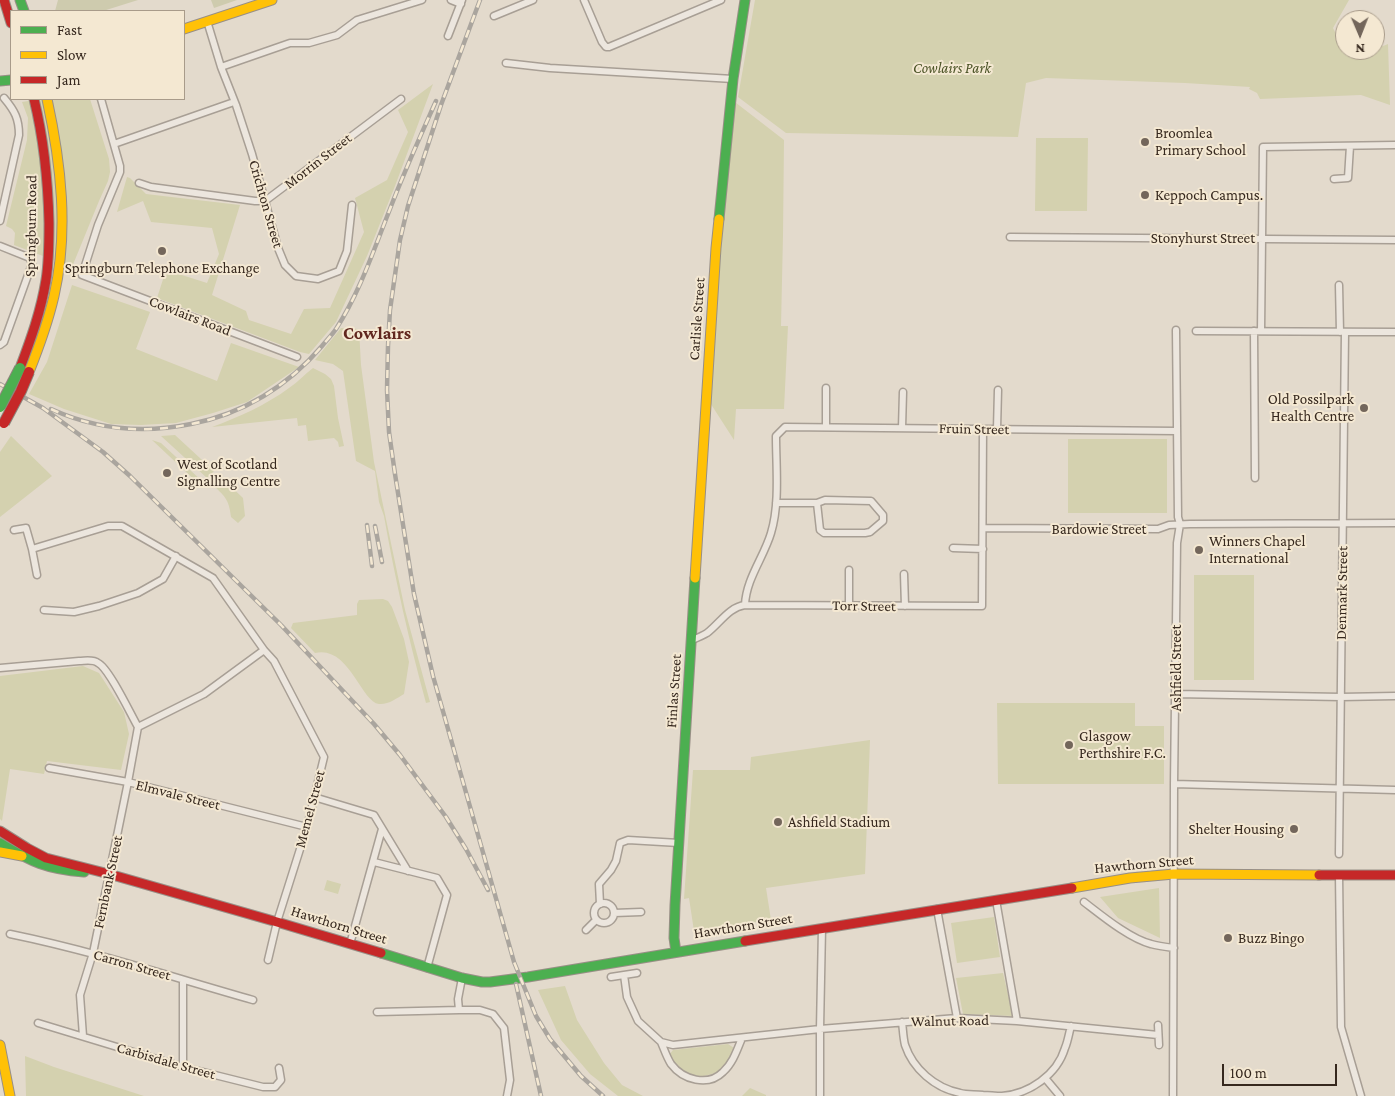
<!DOCTYPE html>
<style>
body{margin:0}
#map{position:relative;width:1395px;height:1096px;overflow:hidden;background:#e3dacc;font-family:"Crimson Pro",serif}
canvas{display:block}
.legend{position:absolute;left:10px;top:10px;width:175px;height:90px;box-sizing:border-box;background:#f4e8d2;border:1px solid #a89b8a;margin:0;padding:6px 9px;list-style:none;font-size:15px;color:#36281e}
.legend li{display:flex;align-items:center;gap:10px;height:25px}
.legend b{width:25px;border:1px solid #a89b8a}
.north{position:absolute;left:1335px;top:10px;width:50px;height:50px;box-sizing:border-box;background:#f4e8d2;border:1px solid #a89b8a;border-radius:50%;rotate:179deg;font-size:14px;font-weight:700;line-height:20px;text-align:center;color:#36281e}
.north::after{content:'';display:block;margin:auto;width:18px;height:22px;background:#73665b;clip-path:polygon(50% 0,100% 100%,50% 72%,0 100%)}
.scale{position:absolute;left:1222px;top:1064px;width:115px;height:22px;box-sizing:border-box;border:2px solid #36281e;border-top:0;padding-left:6px;font-size:15px;line-height:18px;white-space:nowrap;color:#36281e;-webkit-text-stroke:4px #f4e8d2;paint-order:stroke}
</style>
<div id="map">
<canvas width="1395" height="1096"></canvas>
<ul class="legend">
<li><b style="height:6px;background:#4caf50"></b>Fast</li>
<li><b style="height:6px;background:#ffc107"></b>Slow</li>
<li><b style="height:6px;background:#c62828"></b>Jam</li>
</ul>
<div class="north">N</div>
<div class="scale">100 m</div>
</div>
<script>
const c = document.querySelector('canvas').getContext('2d');
c.lineJoin = 'round';
function fill(path, color) {
  c.fillStyle = color;
  c.fill(path, 'evenodd');
}
function stroke(path, color, width, dash) {
  c.strokeStyle = color;
  c.lineWidth = width;
  c.lineCap = dash ? 'butt' : 'round';
  c.setLineDash(dash || []);
  c.stroke(path);
}
function label(font, color, halo, rows, align = 'center') {
  c.font = font + ' "Crimson Pro",serif';
  c.lineWidth = 4;
  c.setLineDash([]);
  c.textBaseline = 'middle';
  c.strokeStyle = halo;
  c.fillStyle = color;
  for (const [text, x, y, turn = 0] of rows) {
    c.save();
    c.translate(x, y);
    c.rotate((+turn || 0) * Math.PI / 180);
    c.textAlign = isNaN(turn) ? turn : align;
    if (halo) c.strokeText(text, 0, 0);
    c.fillText(text, 0, 0);
    c.restore();
  }
}
fill(new Path2D(`
 M755,0H1349L1333,28L1340,42L1345,46V50H1353L1363,54L1388,44L1390,105L1361,95L1260,99L1257,93L1249,89L1250,87L1185,83L1046,78L1026,83L1018,137L786,133L738,97Z
 M433,84L395,186L367,256L336,322L309,354L300,352L157,298L166,270L207,283L219,254L212,228L151,222L143,201L117,212L127,177L130,178L146,194L240,205L212,295L246,311L249,320L291,334L304,309L330,308L364,232L355,198L387,180L408,132L398,110Z
 M41,99H90L109,159L110,172L108,181L99,201L72,267L14,245L15,233L12,229L6,226L27,140L28,118L22,102Z
 M731,99L784,140L783,235L781,326H788L784,409H736L734,440L707,398Z
 M1036,138H1088L1087,211H1035Z
 M72,285L150,312L136,349L217,381L231,343L299,367L247,402L213,413L176,423L141,425L111,424L64,409L29,394L47,362Z
 M341,328L359,329L361,365L374,462L405,610L430,702L426,703C409,641 395,579 384,516L379,502L375,471L356,461L343,371L333,364L315,360Z
 M313,368L325,374L331,379L334,386L338,418L344,446L339,447L338,442L334,438L308,441L306,425L298,426L297,418L212,427C239,417 266,405 289,388C298,382 305,374 313,368Z
 M175,435L214,471L207,478L161,436Z
 M11,436L52,476L0,517V452Z
 M1068,439H1167V513H1068Z
 M152,440L161,443L203,482L200,485Z
 M219,475L243,498L245,516L238,523L231,517C229,498 224,496 211,483Z
 M1194,575H1254V680H1194Z
 M383,599L388,601L392,607L404,639L409,662L404,694C397,698 388,705 379,704C361,702 349,645 315,653L291,628L293,623L357,615V604L359,600Z
 M83,666L99,673L124,712L129,734L121,770L47,761L44,774L10,769L2,821L0,819V676Z
 M997,703H1135V726H1164V784H998Z
 M870,740L865,874L766,888L771,920L694,931L689,898L684,899L693,770H750L751,757Z
 M327,880L341,884L338,894L324,890Z
 M1159,888L1160,938L1118,918L1100,897Z
 M994,917L1000,957L957,963L951,923Z
 M1003,973L1013,1016L963,1014L956,978Z
 M565,986L577,1020L604,1063L622,1085L643,1096H618L590,1074L561,1040L538,990Z
 M728,1044L734,1048C730,1055 727,1063 722,1069C718,1072 713,1074 708,1075C690,1080 679,1068 669,1055L673,1050Z
 M25,1056L54,1067L144,1096H26Z
 M750,1088L766,1095V1096H742Z`), '#d4d1af');
fill(new Path2D(`
 M58,0H138L103,11H55Z
 M211,0H237L214,8Z`), '#cecbae');
const street = new Path2D(`
 M451,0L461,4
 M584,0L602,42L606,47H609L721,0
 M494,16L533,0
 M207,21L221,67L236,105L252,154L278,248L285,265L296,276L318,279L339,271L347,251L352,205
 M448,36L462,0
 M506,63L550,68L733,79
 M221,67L290,43H309L337,35L357,20L422,0
 M101,99L120,166V172L98,225L82,275L297,357
 M114,144L234,102
 M1334,179L1348,178L1350,146
 M139,183L151,187L255,201H265L401,99
 M0,221L19,135C19,119 15,111 4,98
 M1010,237L1395,240
 M0,246L30,258L32,264L4,342L0,345
 M1339,285L1340,332
 M1196,331L1395,332
 M1254,331L1255,478
 M1261,331L1263,147L1395,145
 M826,427V388
 M902,428L903,392
 M997,429L998,390
 M776,503H817L825,500L871,501L883,515V521L870,532L865,533H824L820,530L817,503
 M983,528L1158,529L1169,525L1190,524L1395,523
 M14,530L26,528L32,549L37,575
 M953,548L983,549
 M32,549L108,526H122L213,578L264,650L274,661L324,757L307,827L277,922L268,960
 M904,574L905,606
 M745,605C746,579 764,557 771,533C780,503 776,467 776,436L785,427L1176,431
 M849,606V570
 M44,610L74,612L99,606L138,593L163,579L176,556
 M692,640C697,638 702,636 707,633C720,623 729,607 745,605L982,606L983,429
 M0,668L79,661C85,661 93,659 98,663C109,668 131,715 138,727
 M1176,694L1341,697L1395,696
 M138,727L204,694L264,650
 M49,768L128,782L307,827
 M1174,784L1395,790
 M314,797L374,815L408,871
 M1339,854L1345,332
 M374,862L437,878L447,895L427,968
 M1339,875L1341,1027L1361,1096
 M996,900L1017,1021
 M1084,902C1101,915 1130,939 1151,944C1158,946 1166,947 1174,948
 M594 913a10 10 0 1 1 20 0a10 10 0 1 1-20 0Z
 M600,904L599,884L611,870L616,861L620,843L628,840L679,843
 M937,909L957,1018
 M614,913L641,912
 M586,930L596,920
 M10,934C93,951 172,977 253,1000
 M350,944L382,829
 M624,975L627,997L638,1021L661,1042L673,1045L820,1029L957,1018L1017,1021L1158,1035
 M611,977L637,973
 M183,980V1067
 M459,1010L458,999L462,978
 M377,1012L459,1010H480L493,1014L504,1028L510,1080L507,1096
 M902,1022C903,1029 903,1037 905,1045C913,1069 935,1088 960,1093C967,1095 975,1094 983,1095C989,1095 995,1096 1002,1096C1029,1094 1057,1075 1065,1048C1068,1041 1069,1033 1071,1026
 M38,1023L183,1067L263,1087H275L281,1080L279,1068
 M1158,1025L1159,1045
 M83,1036L80,995L93,953L128,782L138,727
 M661,1042C664,1049 667,1058 671,1064C683,1080 708,1087 723,1072C733,1063 737,1050 742,1038
 M1045,1078L1060,1096
 M820,1096V1029L822,928
 M1173,1096L1174,784L1177,543L1180,524L1178,517L1176,330`);
const fast = new Path2D(`
 M20,0L24,11
 M0,81L11,80
 M719,219L733,79L745,0
 M0,843C32,862 46,869 84,872
 M676,952L674,938L675,905L695,578
 M381,953L462,978L482,982H490L528,977L745,941`);
const slow = new Path2D(`
 M184,29L272,0
 M29,372C39,347 48,322 54,296C69,231 61,163 47,99
 M695,578L716,248L719,219
 M0,852L22,856
 M1072,888L1130,878L1174,874L1319,875
 M0,1045L10,1096`);
const jam = new Path2D(`
 M4,0L11,23
 M20,368C31,339 41,311 46,280C49,262 49,243 49,223C48,181 44,140 34,99
 M0,831L27,848L46,858L109,874L277,922L381,953
 M1319,875H1395
 M745,941L1072,888`);
stroke(street, '#a89f95', 9);
stroke(fast, '#988f86', 11);
stroke(slow, '#988f86', 11);
stroke(jam, '#988f86', 11);
stroke(street, '#ece6de', 6);
stroke(fast, '#4caf50', 9);
stroke(slow, '#ffc107', 9);
stroke(jam, '#c62828', 9);
const rail = new Path2D(`
 M480,0L441,105L408,206L400,240L390,310L388,346L387,390L389,432L395,474L414,594L433,676L514,962L536,1016L550,1039L581,1076L603,1096
 M0,384L43,408L103,452L130,476L281,625L374,724L400,755L446,817L466,849L488,890
 M51,409C97,430 142,434 191,424C243,414 288,386 322,346C326,341 332,335 336,329C360,292 374,249 390,209C404,172 420,137 436,101
 M367,525L372,566
 M375,526L382,562
 M516,984L541,1096`);
stroke(rail, '#aaa59e', 4.5);
stroke(rail, '#f4e8d2', 2.5, [8]);
const fastBridge = new Path2D(`
 M0,407L20,368`);
const jamBridge = new Path2D(`
 M4,423L21,391L29,372`);
stroke(fastBridge, '#8e857c', 12, []);
stroke(jamBridge, '#8e857c', 12, []);
stroke(fastBridge, '#4caf50', 10);
stroke(jamBridge, '#c62828', 10);
for (const [x, y, r, color] of [
 [1145,142,5,"#73665b"],
 [1145,195,5,"#73665b"],
 [162,251,5,"#73665b"],
 [1364,408,5,"#73665b"],
 [167,473,5,"#73665b"],
 [1199,550,5,"#73665b"],
 [1069,745,5,"#73665b"],
 [778,822,5,"#73665b"],
 [1294,829,5,"#73665b"],
 [1228,938,5,"#73665b"]
]) {
  const dot = new Path2D();
  dot.arc(x, y, r, 0, 2 * Math.PI);
  c.fillStyle = color;
  c.fill(dot);
  stroke(dot, '#f4e8d2', 2);
}
label('italic 15px', '#4a5225', '#f4e8d2', [
 ["Cowlairs Park",952,68]
]);
label('15px', '#36281e', '#f4e8d2', [
 ["Broomlea",1155,133],
 ["Primary School",1155,150],
 ["Keppoch Campus.",1155,195],
 ["Springburn Telephone Exchange",162,268,"center"],
 ["Old Possilpark",1354,399,"right"],
 ["Health Centre",1354,416,"right"],
 ["West of Scotland",177,464],
 ["Signalling Centre",177,481],
 ["Winners Chapel",1209,541],
 ["International",1209,558],
 ["Glasgow",1079,736],
 ["Perthshire F.C.",1079,753],
 ["Ashfield Stadium",788,822],
 ["Shelter Housing",1284,829,"right"],
 ["Buzz Bingo",1238,938]
], 'left');
label('15px', '#36281e', '#f4e8d2', [
 ["Morrin Street",318,161,-38],
 ["Crichton Street",266,204,74],
 ["Springburn Road",31,226,-89],
 ["Stonyhurst Street",1203,238],
 ["Cowlairs Road",190,316,21],
 ["Carlisle Street",697,319,-86],
 ["Fruin Street",974,429,1],
 ["Bardowie Street",1099,529],
 ["Denmark Street",1342,593,-89],
 ["Torr Street",864,606,1],
 ["Ashfield Street",1176,668,-90],
 ["Finlas Street",674,691,-86],
 ["Elmvale Street",178,795,14],
 ["Memel Street",310,809,-75],
 ["Hawthorn Street",1144,864,-5],
 ["Fernbank Street",108,882,-78],
 ["Hawthorn Street",339,925,17],
 ["Hawthorn Street",743,926,-9],
 ["Carron Street",132,965,16],
 ["Walnut Road",950,1021,-1],
 ["Carbisdale Street",166,1061,16]
]);
label('bold 18px', '#61281f', '#f4e8d2', [
 ["Cowlairs",377,333]
]);
</script>
